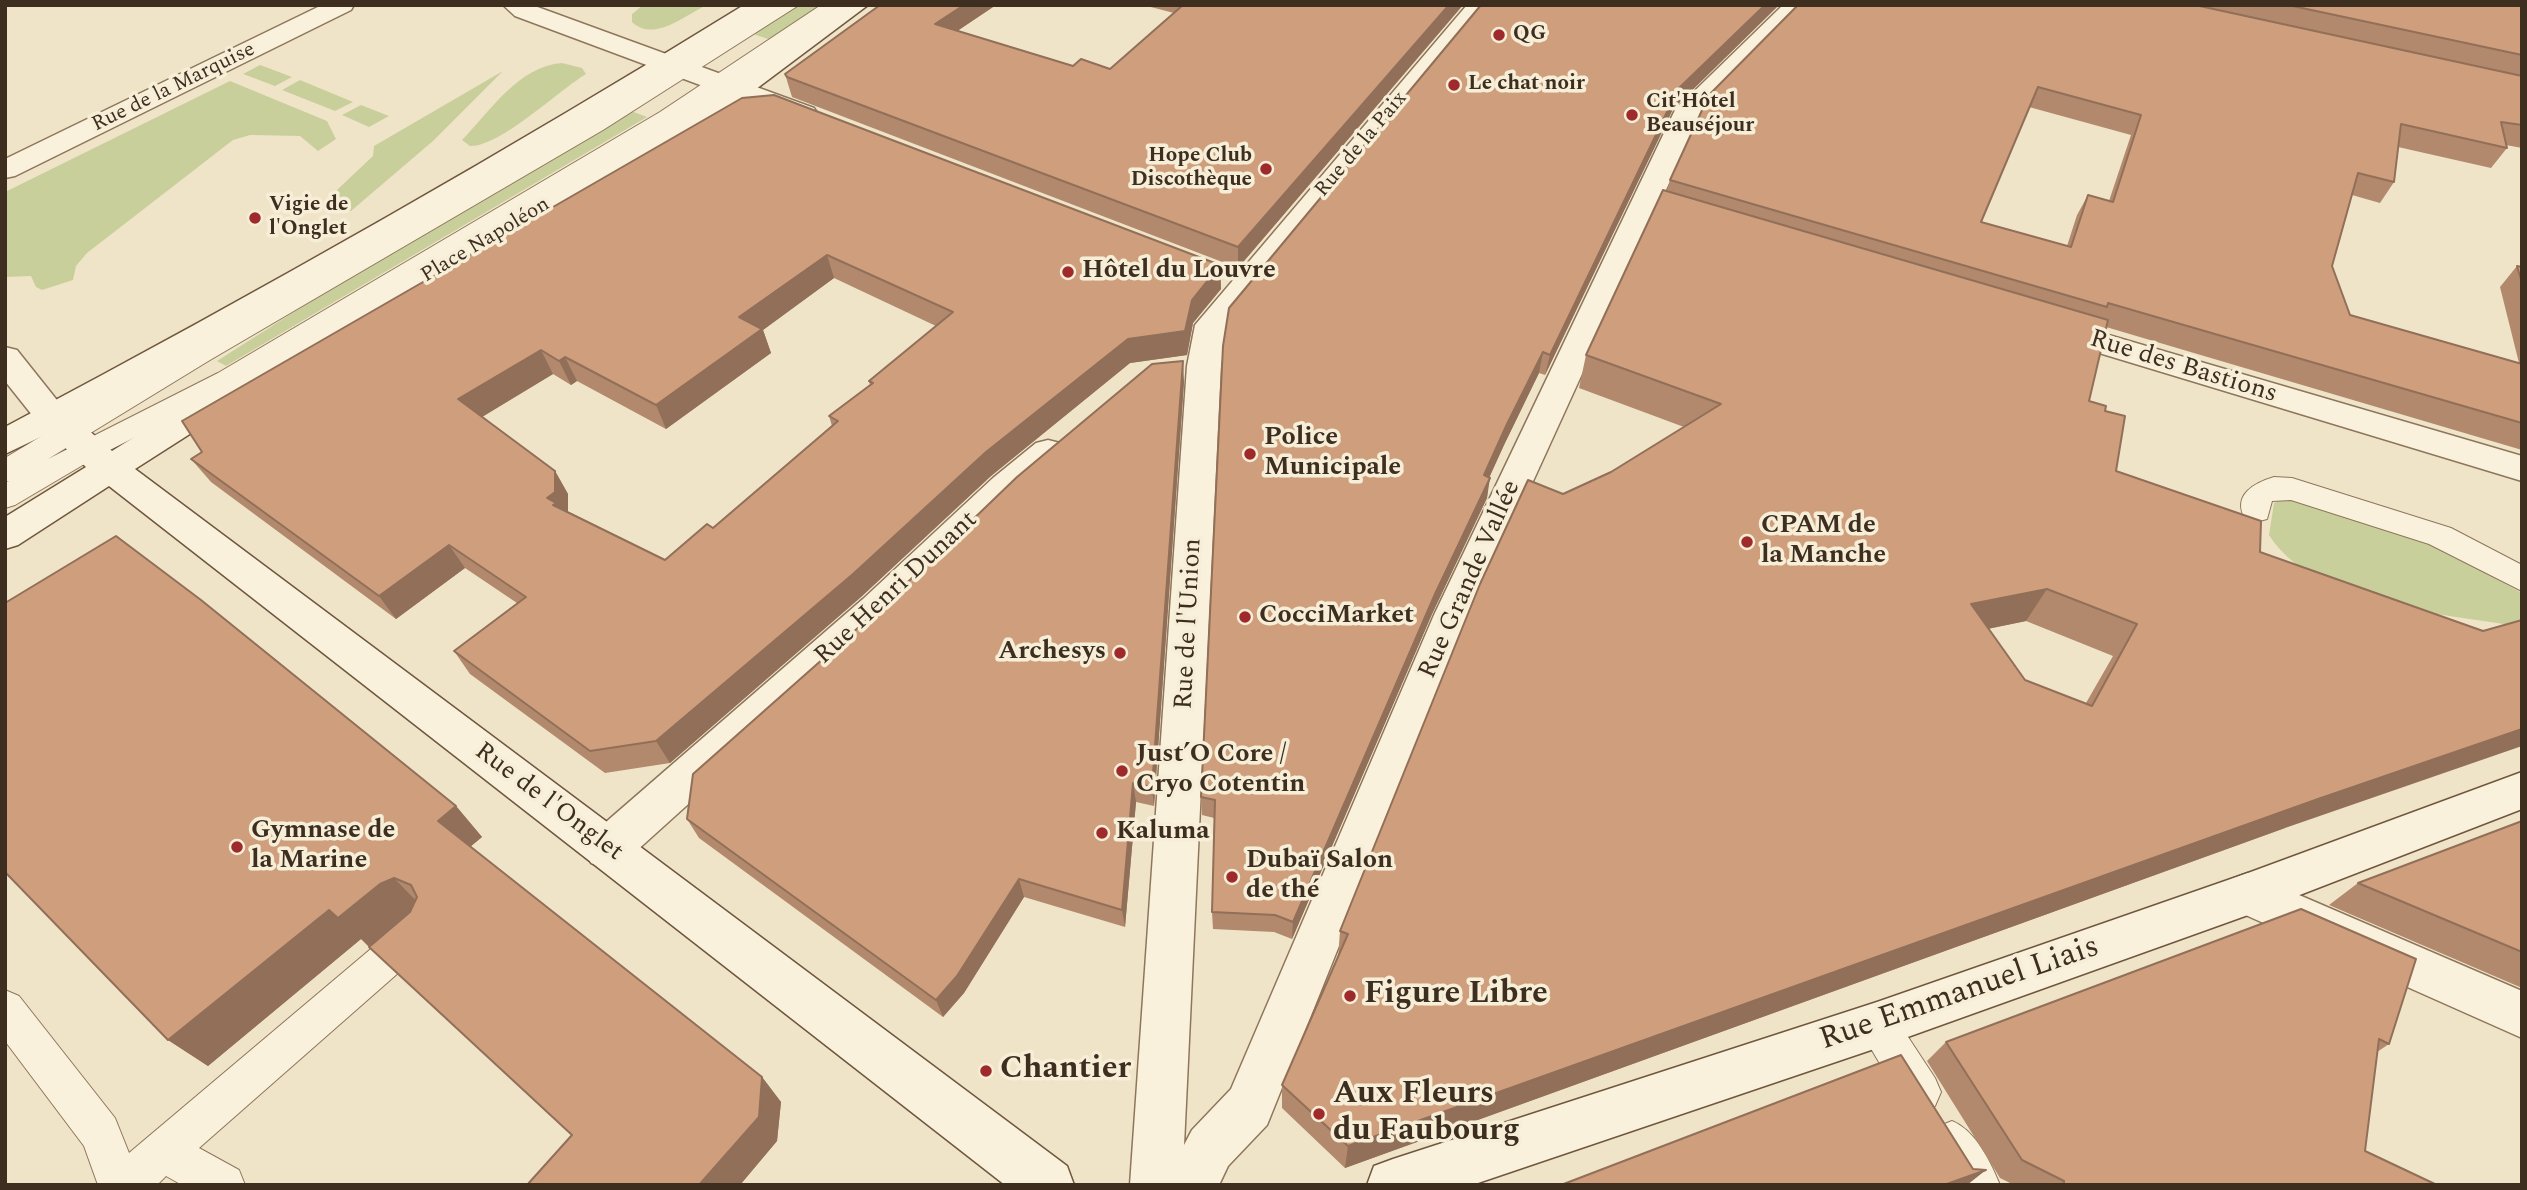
<!DOCTYPE html>
<meta charset="utf-8">
<style>
body{margin:0}
#map{position:relative;width:2527px;height:1190px;overflow:hidden;background:#f0e4c8;font-family:Spectral,serif}
canvas{display:block}
.frame{position:absolute;inset:0;border:7px solid #3d2e20;pointer-events:none}
</style>
<div id="map">
<canvas width="2527" height="1190"></canvas>
<div class="frame"></div>
</div>
<script>
const c = document.querySelector('canvas').getContext('2d');
c.lineJoin = 'round';
function fill(path, color) {
  c.fillStyle = color;
  c.fill(path, 'evenodd');
}
function stroke(path, color, width, dash) {
  c.strokeStyle = color;
  c.lineWidth = width;
  c.lineCap = dash ? 'butt' : 'round';
  c.setLineDash(dash || []);
  c.stroke(path);
}
function label(font, color, halo, rows, align = 'center') {
  c.font = font + ' Spectral,serif';
  c.lineWidth = 7;
  c.setLineDash([]);
  c.textBaseline = 'middle';
  c.strokeStyle = halo;
  c.fillStyle = color;
  for (const [text, x, y, turn = 0] of rows) {
    c.save();
    c.translate(x, y);
    c.rotate((+turn || 0) * Math.PI / 180);
    c.textAlign = isNaN(turn) ? turn : align;
    if (halo) c.strokeText(text, 0, 0);
    c.fillText(text, 0, 0);
    c.restore();
  }
}
fill(new Path2D(`
 M643,5H707C685,15 654,43 632,22V14Z
 M798,5H824L771,40L753,34Z
 M562,63L582,68L586,74C558,91 500,147 470,146L462,140C490,111 519,66 562,63Z
 M260,65L263,66L292,77L275,86L243,74Z
 M503,71L433,141L351,211L320,206L373,156L374,146Z
 M300,80L353,102L335,111L282,90Z
 M230,81L327,121L336,139L318,151L300,136L250,135L233,140L87,253L76,266L73,280L42,290L36,287L31,276L6,277L5,192Z
 M361,105L389,116L369,127L342,115Z
 M631,111L647,117L226,366L217,361L319,296Z
 M2284,498L2429,542L2522,593V627C2443,613 2316,608 2269,535L2274,503Z`), '#c9cf9b');
const lane = new Path2D(`
 M775,5H799L603,130L210,360L48,459L218,373L660,112L821,5H845L676,122L238,385L98,456L15,505L5,508V483L9,481L5,482V458C260,304 523,164 775,5Z
 M2274,477L2292,478L2451,528L2522,565V591L2429,544L2291,500L2272,501L2267,519L2256,522L2245,519C2232,495 2254,483 2274,477Z
 M417,915L430,921L436,933L430,945L199,1148L239,1170L245,1185H182L166,1176L157,1185H98L84,1146L5,1041V990L19,996L115,1118L129,1153L404,921Z
 M1877,1006L1891,1011L1935,1078L1941,1092L1935,1106L1920,1112L1905,1106L1857,1025L1863,1011Z
 M1952,1121C1976,1131 1990,1161 2000,1185H1954L1931,1142L1937,1127Z`);
const street = new Path2D(`
 M322,5H354L351,10L15,176L5,178V159Z
 M503,5H532L814,108L818,114L814,120L804,122L794,120L515,16Z
 M1467,5H1492L1227,327L1221,366L1184,1145L1192,1130L1231,1089L1434,615L1675,110L1783,5H1809L1701,113L1472,615L1267,1125L1228,1166L1219,1185H1130L1187,366L1195,325Z
 M2054,319L2522,456V481L2043,336L2038,329L2043,322Z
 M5,347L17,350L64,409L69,417L64,425L52,429L40,425L5,381Z
 M1048,440L1060,443L1066,452L1060,461L1019,496L891,621L623,863L607,869L591,863L585,849L591,835L863,599L993,478L1036,443Z
 M2248,873L2522,991V1038L2232,909L2225,894L2232,879Z`);
const secondary = new Path2D(`
 M744,5H774L771,10C544,154 311,290 76,419L112,451L219,384L661,126L730,83L840,5H868L748,95L681,138L243,400L135,469L1067,1166L1074,1185H1005L109,486L18,545L5,549V517L86,467L49,433L5,454V427C256,294 503,154 744,5Z
 M2522,772V809L2248,915L1877,1048L1472,1185H1367L1374,1166L1393,1159L1877,1002L2248,873Z`);
stroke(lane, '#8d765c', 2);
stroke(street, '#8d765c', 3);
stroke(secondary, '#6f573f', 3);
fill(lane, '#faf1dc');
fill(street, '#faf1dc');
fill(secondary, '#faf1dc');
fill(new Path2D(`
 M996,5L957,31L1073,66L1110,69L1174,13L1143,5H1463L1238,268L792,97L785,74Z
 M1481,5H1779L1673,109L1545,375L1539,373L1504,445L1489,477L1487,498L1432,614L1292,939L1274,932L1213,929L1212,912L1214,818L1202,815L1201,797Z
 M1798,5H2522V148L2506,145L2507,148L2491,168L2398,147L2394,182L2380,203L2352,195L2332,266L2350,315L2519,363L2500,287L2517,266L2522,267V450L2106,327L2089,401L2105,411L2116,471L2260,552L2285,828L1345,1168L1282,1108V1085L1338,958L1340,931L1563,494L1611,472L1684,427L1579,388L1586,355L1667,191L1670,180ZM2029,107L2131,135L2109,201L2088,195L2077,215L2067,246L1981,222ZM2026,621L2113,656L2086,703L2025,680L1988,629Z
 M742,98L1220,265L1221,289L1193,323L1187,355L1130,363L991,476L861,597L670,763L605,773L470,674L454,651L517,603L465,568L396,619L211,482L191,459ZM834,278L936,326L869,381L870,385L829,416L832,426L713,528L665,560L568,512V494L555,471L482,417L553,374L571,385L577,381L666,429L771,353L763,330Z
 M1184,382L1154,806L1136,802L1125,927L1024,897L964,993L943,1017L699,838L687,819Z
 M456,806L482,837L470,847L762,1077L781,1102L777,1141L740,1185H527L572,1135L373,943L361,939L208,1066L168,1040Z
 M2522,821V988L2329,905L2358,883Z
 M2301,909L2389,1044L2377,1052L2365,1151L2437,1185H2014L2000,1178L1927,1061L1946,1042Z`), '#b2896c');
fill(new Path2D(`
 M964,5H996L938,44L935,24Z
 M1449,5H1463L1238,268V247Z
 M1765,5H1779L1673,109L1545,375L1550,355L1678,89Z
 M827,255L834,278L763,330L771,353L666,429L656,405L739,317Z
 M1220,265L1221,289L1193,323L1187,355L1130,363L991,476L861,597L670,763L656,741L986,452L1128,339L1192,300Z
 M541,350L553,374L472,423L458,399Z
 M1543,352L1539,373L1504,445L1481,496L1484,475L1507,424Z
 M565,357L577,381L571,385L559,361Z
 M1183,361L1184,382L1154,806L1152,787Z
 M555,471L568,494V515L566,528L547,498Z
 M1490,478L1487,498L1432,614L1292,939L1293,922L1435,594Z
 M449,545L465,568L396,619L379,596Z
 M2047,589L2026,621L1952,636L1971,604Z
 M2522,729V746L2285,828L1345,1168L1348,1146L2318,799Z
 M1133,783L1136,802L1125,927L1122,910Z
 M456,806L482,837L465,851L438,821Z
 M394,878L423,908L369,947L361,939L208,1066L168,1040L329,910L380,884Z
 M1019,879L1024,897L964,993L943,1017L936,1000Z
 M762,1077L781,1102L777,1141L740,1185H699Z
 M1986,1170L1967,1185H1944Z`), '#916f58');
const building = new Path2D(`
 M880,5H964L935,24L1073,66L1081,59L1110,69L1183,5H1449L1238,247L787,77L785,74Z
 M1481,5H1765L1678,89L1550,355L1543,352L1507,424L1484,475L1490,478L1435,594L1293,922L1275,915L1212,912L1215,800L1201,797L1223,346L1229,308Z
 M1798,5H2195L2522,76V125L2501,122L2507,148L2401,124L2394,182L2358,173L2332,266L2350,315L2522,364V423L2108,303L2107,307L1670,180L1709,95ZM2038,87L2141,115L2113,202L2088,195L2071,247L1981,222Z
 M2288,5H2522V55Z
 M774,95L1220,265L1192,300L1185,331L1128,339L986,452L853,574L656,741L590,751L454,651L526,597L449,545L379,596L191,459L202,452L182,421L742,98ZM827,255L953,312L869,381L873,383L829,416L838,421L713,528L707,524L665,560L553,505L556,503L547,498L555,492V471L458,399L541,350L559,361L565,357L656,405L762,329L739,317Z
 M1663,190L2108,320L2089,401L2106,406L2105,411L2125,416L2116,471L2261,521L2260,552L2483,631L2522,620V729L2318,799L1348,1146L1282,1085L1348,934L1340,931L1480,584L1528,480L1563,494L1611,472L1721,404L1586,355ZM2047,589L2137,624L2092,706L2025,680L1971,604Z
 M2517,266L2522,267V283Z
 M1183,361L1152,787L1133,783L1122,910L1019,879L957,976L936,1000L687,819L693,774L886,603L1017,477L1152,364Z
 M116,536L201,600L456,806L438,821L762,1077L759,1117L699,1185H527L572,1135L369,947L410,912L417,897L411,885L394,878L380,884L338,918L329,910L168,1040L5,872V603Z
 M2522,821V952L2358,883Z
 M2301,909L2416,959L2389,1044L2379,1039L2365,1151L2437,1185H2064V1181L2022,1160L1946,1042Z
 M1901,1055L1973,1169L1986,1170L1944,1185H1561Z`);
fill(building, '#cf9f7d');
stroke(building, '#916f58', 2);
for (const [x, y, r, color] of [
 [1499,35,7,"#9e2a2b"],
 [1454,85,7,"#9e2a2b"],
 [1632,115,7,"#9e2a2b"],
 [1266,169,7,"#9e2a2b"],
 [255,218,7,"#9e2a2b"],
 [1068,272,7,"#9e2a2b"],
 [1250,454,7,"#9e2a2b"],
 [1747,542,7,"#9e2a2b"],
 [1245,617,7,"#9e2a2b"],
 [1120,653,7,"#9e2a2b"],
 [1122,771,7,"#9e2a2b"],
 [1102,833,7,"#9e2a2b"],
 [237,847,7,"#9e2a2b"],
 [1232,877,7,"#9e2a2b"],
 [1350,996,7,"#9e2a2b"],
 [986,1071,7,"#9e2a2b"],
 [1319,1114,7,"#9e2a2b"]
]) {
  const dot = new Path2D();
  dot.arc(x, y, r, 0, 2 * Math.PI);
  c.fillStyle = color;
  c.fill(dot);
  stroke(dot, '#f7eed8', 2.5);
}
label('bold 21px', '#3d2e20', '#f7eed8', [
 ["QG",1513,35],
 ["Le chat noir",1468,85],
 ["Cit'Hôtel",1646,103],
 ["Beauséjour",1646,127],
 ["Hope Club",1252,157,"right"],
 ["Discothèque",1252,181,"right"],
 ["Vigie de",269,206],
 ["l'Onglet",269,230]
], 'left');
label('21px', '#3d2e20', '#f7eed8', [
 ["Rue de la Marquise",174,88,-26],
 ["Rue de la Paix",1362,145,-50],
 ["Place Napoléon",486,241,-31]
]);
label('bold 26px', '#3d2e20', '#f7eed8', [
 ["Hôtel du Louvre",1082,272],
 ["Police",1264,439],
 ["Municipale",1264,469],
 ["CPAM de",1761,527],
 ["la Manche",1761,557],
 ["CocciMarket",1259,617],
 ["Archesys",1106,653,"right"],
 ["Just’O Core /",1136,756],
 ["Cryo Cotentin",1136,786],
 ["Gymnase de",251,832],
 ["la Marine",251,862],
 ["Kaluma",1116,833],
 ["Dubaï Salon",1246,862],
 ["de thé",1246,892]
], 'left');
label('26px', '#3d2e20', '#f7eed8', [
 ["Rue des Bastions",2183,368,17],
 ["Rue Grande Vallée",1471,580,-66],
 ["Rue Henri Dunant",897,589,-43],
 ["Rue de l'Union",1190,624,-87],
 ["Rue de l'Onglet",548,803,37]
]);
label('32px', '#3d2e20', '#f7eed8', [
 ["Rue Emmanuel Liais",1960,995,-19]
]);
label('bold 32px', '#3d2e20', '#f7eed8', [
 ["Figure Libre",1364,996],
 ["Chantier",1000,1071],
 ["Aux Fleurs",1333,1096],
 ["du Faubourg",1333,1133]
], 'left');
</script>
